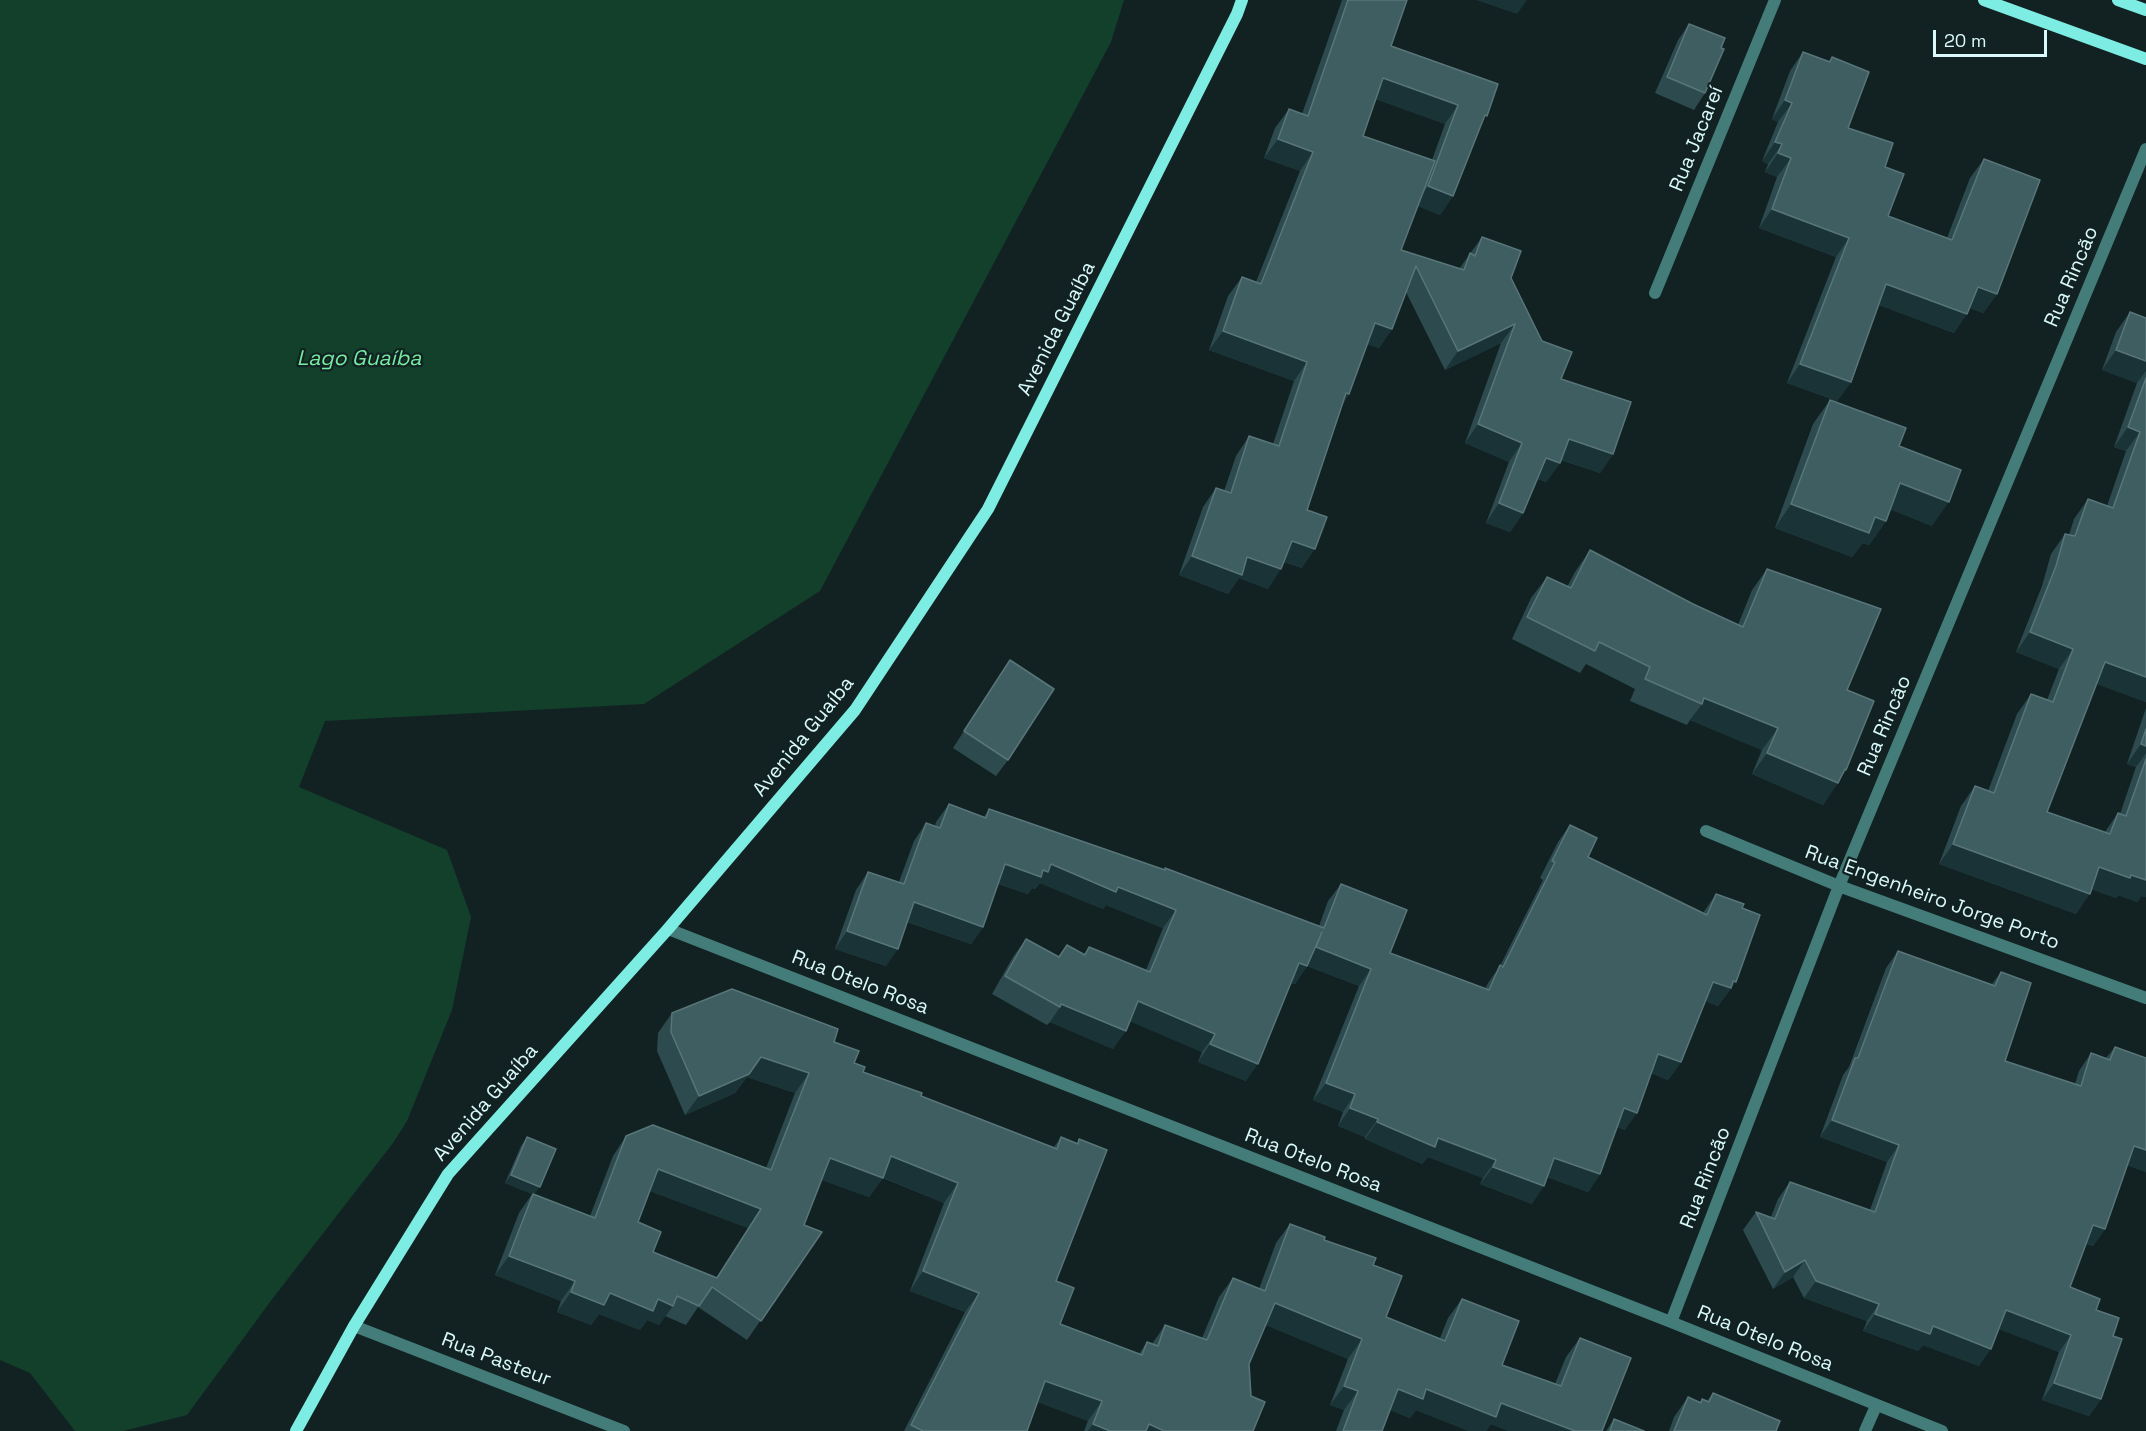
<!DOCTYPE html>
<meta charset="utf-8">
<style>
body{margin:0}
#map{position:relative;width:2146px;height:1431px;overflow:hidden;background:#122223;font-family:"Space Grotesk",sans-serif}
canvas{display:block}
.scale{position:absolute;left:1933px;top:30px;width:114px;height:27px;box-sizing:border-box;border:3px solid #d9f9fa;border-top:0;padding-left:8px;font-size:18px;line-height:21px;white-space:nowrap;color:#d9f9fa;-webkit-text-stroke:4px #122223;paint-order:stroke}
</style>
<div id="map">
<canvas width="2146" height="1431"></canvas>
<div class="scale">20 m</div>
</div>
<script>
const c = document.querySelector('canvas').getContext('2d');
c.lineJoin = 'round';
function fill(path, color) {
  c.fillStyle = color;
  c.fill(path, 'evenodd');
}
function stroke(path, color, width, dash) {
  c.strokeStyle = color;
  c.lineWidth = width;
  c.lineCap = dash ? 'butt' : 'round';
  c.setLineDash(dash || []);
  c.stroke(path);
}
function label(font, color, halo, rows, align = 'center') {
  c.font = font + ' "Space Grotesk",sans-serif';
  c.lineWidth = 4.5;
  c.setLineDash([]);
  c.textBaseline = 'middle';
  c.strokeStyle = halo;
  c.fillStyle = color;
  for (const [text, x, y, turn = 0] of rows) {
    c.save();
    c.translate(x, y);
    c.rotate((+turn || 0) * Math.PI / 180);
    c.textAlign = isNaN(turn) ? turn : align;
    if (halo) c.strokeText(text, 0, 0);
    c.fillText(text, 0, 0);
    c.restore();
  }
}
fill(new Path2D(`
 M0,0H1124L1111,42L820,591L644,704L325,721L299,787L447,850L471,917L452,1010L407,1121L393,1143L273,1298L187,1415L123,1431H75L30,1373L0,1360Z`), '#13402b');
stroke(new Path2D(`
 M1655,293L1775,0
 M1706,831L1839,886L2146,998
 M668,929L1671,1322L1942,1431
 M1671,1322L1839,886L2146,149
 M354,1326L624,1431
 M1865,1431L1876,1406`), '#437c78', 12);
stroke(new Path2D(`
 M1984,0L2146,59
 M2118,0L2146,10
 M296,1431L354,1326L448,1174L668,929L855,710L988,509L1237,14L1242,0`), '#7dede4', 12);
fill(new Path2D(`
 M1342,0H1407L1391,46L1482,123L1453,196L1440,215L1418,206L1401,250L1459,269L1482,237L1511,278L1561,379L1613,454L1600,473L1561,460L1560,463L1546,482L1538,479L1523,513L1510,532L1486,523L1509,462L1465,443L1501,343L1445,370L1406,292L1392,329L1379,348L1367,344L1349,394L1343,404L1307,510L1302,568L1284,562L1268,589L1239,578L1228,594L1179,575L1203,507L1216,488L1224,491L1236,456L1249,436L1273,444L1294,381L1209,350L1228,296L1242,277L1256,282L1300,171L1264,158L1275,128L1289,109L1302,114ZM1376,99L1445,124L1432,160L1363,136Z
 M1689,24L1705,93L1694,110L1655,93L1678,40Z
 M1803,52L1829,61L1832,57L1848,128L1885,167L1888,216L1947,238L1970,178L1984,159L1997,294L1983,313L1970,308L1954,333L1879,305L1851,382L1837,401L1787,383L1836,257L1759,228L1777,177L1765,172L1768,164L1762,161L1778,122L1772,119L1790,71Z
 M2130,312L2146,318V702L2097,684L2047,812L2105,832L2118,813L2120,814L2136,767L2127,764L2146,708V897L2141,896L2137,902L2118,895L2116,898L2091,889L2076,914L1939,864L1961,806L1975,786L1988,791L2017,714L2031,694L2047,700L2059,669L2016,652L2042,586L2051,554L2065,534L2069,535L2074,519L2088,499L2107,506L2126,451L2114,447L2137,383L2102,370L2116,332Z
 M1830,400L1899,446L1932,526L1890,509L1886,521L1869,545L1863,543L1852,557L1775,528L1813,424Z
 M1590,550L1693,604L1738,625L1752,590L1767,569L1847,690L1846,770L1823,805L1752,774L1762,750L1690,720L1687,725L1630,701L1635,689L1586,664L1580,673L1512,639L1531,598L1547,577L1567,587L1575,572Z
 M1010,660L1008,760L996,776L953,748Z
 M949,804L984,817L989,809L1319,926L1328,901L1341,884L1390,953L1485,989L1488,983L1500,966L1543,880L1540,878L1558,842L1570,825L1588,857L1703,913L1716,894L1742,908L1723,1000H1722L1718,1006L1705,1001L1681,1062L1668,1080L1651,1073L1625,1130L1617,1127L1600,1174L1588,1192L1547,1177L1532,1204L1480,1184L1483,1178L1428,1157L1422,1164L1365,1139V1137L1338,1126L1343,1112L1313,1100L1359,986L1307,966L1295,984L1291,983L1246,1081L1198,1062L1202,1052L1130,1021L1113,1049L1050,1022L1047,1025L992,994L1013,957L1026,939L1058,957L1067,945L1084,954L1089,947L1146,970L1163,928L1106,905L1103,909L1040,883L1035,889L1032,888L1028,894L998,884L983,927L971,944L907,922L886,966L835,949L856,890L868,872L899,882L914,841L926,823L935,826L936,822Z
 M1898,951L1992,984L2001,972L2005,1061L2075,1084L2079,1071L2091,1053L2106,1058L2115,1047L2146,1172L2127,1165L2105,1229L2093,1246L2086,1244L2070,1287L2096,1310L2113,1336L2101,1399L2089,1416L2042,1400L2059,1352L1999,1329L1979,1366L1923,1345L1918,1351L1863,1331L1867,1321L1804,1298L1793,1277L1773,1289L1743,1230L1756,1212L1771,1217L1778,1199L1790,1182L1870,1210L1887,1162L1820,1137L1843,1075L1849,1067L1886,968Z
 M672,1013L834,1042L854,1063L863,1072L921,1096L1054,1147L1061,1137L1077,1143L1079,1139L1056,1281L1060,1324L1139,1354L1147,1342L1152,1344L1165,1325L1202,1338L1219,1297L1233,1278L1259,1289L1276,1243L1290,1224L1373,1265L1386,1317L1440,1338L1448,1318L1462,1299L1502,1365L1555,1384L1566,1357L1580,1338L1602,1431H1509L1491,1424L1486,1431H1469L1416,1410L1410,1418L1390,1410L1382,1431H1336L1344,1410L1330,1405L1348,1359L1266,1325L1249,1364L1253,1431H1084L1088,1421L1038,1402L1027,1431H904L965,1312L910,1291L944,1203L883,1178L869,1197L822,1180L804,1225L822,1232L747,1340L698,1307L686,1325L665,1316L659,1325L647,1320L640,1330L599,1314L591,1325L557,1312L561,1301L495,1275L519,1213L532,1194L505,1183L521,1146L527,1137L535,1194L590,1216L613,1156L626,1136L766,1168L795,1093L747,1077L735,1093L685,1115L657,1051L658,1033ZM650,1191L748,1228L716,1278L653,1252L638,1222Z
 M1713,1393L1776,1431H1669L1674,1417L1688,1397L1700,1402L1702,1399L1707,1401Z
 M1614,1419L1644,1431H1606Z`), '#2d4b4f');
fill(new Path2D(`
 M1476,0H1527L1517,14Z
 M1383,78L1458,105L1445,124L1369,97Z
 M1785,100L1792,103L1778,122L1772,119Z
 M1278,139L1313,152L1300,171L1264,158Z
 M1775,142L1782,144L1768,164L1762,161Z
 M1778,153L1791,158L1777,177L1765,172Z
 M1428,186L1453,196L1440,215L1415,205Z
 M1772,209L1849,238L1836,257L1759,228Z
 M1886,284L1967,314L1954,333L1873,303Z
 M1978,287L1997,294L1983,313L1965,306Z
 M1375,323L1392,329L1379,348L1361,342Z
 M1515,324L1501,343L1445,370L1458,351Z
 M1223,331L1307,362L1294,381L1209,350Z
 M2116,350L2146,361V371L2137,383L2102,370Z
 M1800,364L1851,382L1837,401L1787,383Z
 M1346,393L1349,394L1336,413Z
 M1478,424L1522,443L1509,462L1465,443Z
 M2128,427L2140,432L2126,451L2114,447Z
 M1569,439L1613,454L1600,473L1556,458Z
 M1546,458L1560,463L1546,482L1533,477Z
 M1900,483L1949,502L1932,526L1884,507Z
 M1499,503L1523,513L1510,532L1486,523Z
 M1791,504L1875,517L1886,521L1869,545L1863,543L1852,557L1775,528Z
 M1292,541L1315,549L1302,568L1278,560Z
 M1192,556L1247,557L1281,569L1268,589L1239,578L1228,594L1179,575Z
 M2030,632L2073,649L2059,669L2016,652Z
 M2105,662L2146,677V702L2091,682Z
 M1704,698L1778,728L1762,750L1690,720L1702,704Z
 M2141,744L2146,746V753L2136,767L2127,764Z
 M1767,753L1838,783L1823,805L1752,774Z
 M1953,844L2090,894L2076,914L1939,864Z
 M1005,864L1043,870L1051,864L1118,887L1176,910L1163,928L1106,905L1103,909L1040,883L1035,889L1032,888L1028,894L992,882Z
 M2099,867L2146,880V897L2141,896L2137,902L2118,895L2116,898L2086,887Z
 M914,902L983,927L971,944L902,920Z
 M847,931L898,949L886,966L835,949Z
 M1316,947L1371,969L1359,986L1304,965Z
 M1299,963L1307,966L1295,984L1287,981Z
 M1733,981L1736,982L1723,1000H1722L1718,1006L1700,999L1713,982Z
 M1138,1001L1215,1034L1202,1052L1125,1019Z
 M1061,1004L1126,1031L1113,1049L1050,1022L1060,1007Z
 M1210,1044L1258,1064L1246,1081L1198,1062Z
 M1658,1054L1681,1062L1668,1080L1646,1071Z
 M761,1057L809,1073L795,1093L747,1077L735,1093L685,1115L699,1096Z
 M1326,1083L1355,1094L1343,1112L1313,1100Z
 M1350,1108L1378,1119L1365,1137L1338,1126Z
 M1624,1108L1637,1113L1625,1130L1611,1125Z
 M1832,1120L1899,1145L1887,1162L1820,1137Z
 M1377,1122L1438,1138L1496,1160L1483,1178L1428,1157L1422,1164L1365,1139Z
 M2134,1146L2146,1150V1172L2122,1163Z
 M891,1156L958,1183L944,1203L877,1175Z
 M830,1158L883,1178L869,1197L816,1178Z
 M1554,1158L1600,1174L1588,1192L1542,1175Z
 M1493,1167L1544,1186L1532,1204L1480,1184Z
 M658,1169L761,1209L748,1228L644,1189Z
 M511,1175L540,1187L534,1195L505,1183Z
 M2093,1225L2105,1229L2093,1246L2081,1242Z
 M509,1256L575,1281L561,1301L495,1275Z
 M1805,1260L1793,1277L1773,1289L1785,1272Z
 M923,1271L979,1293L965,1312L910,1291Z
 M1816,1281L1879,1304L1867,1321L1804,1298Z
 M571,1292L610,1293L658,1299L673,1306L659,1325L647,1320L640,1330L599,1314L591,1325L557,1312Z
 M1275,1303L1362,1339L1348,1359L1261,1323Z
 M2006,1310L2071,1335L2059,1352L1993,1327Z
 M1875,1314L1933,1326L1991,1349L1979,1366L1923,1345L1918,1351L1863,1331Z
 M1045,1381L1102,1401L1088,1421L1032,1400Z
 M2054,1383L2101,1399L2089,1416L2042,1400Z
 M1344,1386L1358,1391L1344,1410L1330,1405Z
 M1398,1389H1426L1501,1403L1575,1431H1509L1491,1424L1486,1431H1469L1416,1410L1410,1418L1384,1408Z
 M1093,1424L1110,1431H1088Z
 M1149,1424L1164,1431H1144Z`), '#1a3336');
const building = new Path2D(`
 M1348,0H1407L1391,46L1498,84L1487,116L1485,115L1453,196L1428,186L1458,105L1383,78L1363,136L1435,161L1401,250L1464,270L1470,253L1475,256L1482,237L1521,251L1511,278L1542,341L1572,352L1561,379L1631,402L1613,454L1569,439L1560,463L1546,458L1523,513L1499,503L1522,443L1478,424L1515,324L1458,351L1416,266L1392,329L1375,323L1349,394L1346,393L1307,510L1327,517L1315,549L1292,541L1281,569L1247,557L1242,575L1192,556L1216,488L1231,493L1249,436L1279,446L1307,362L1223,331L1242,277L1261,284L1313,152L1278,139L1289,109L1308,116Z
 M1689,24L1725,38L1721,48L1724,49L1705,93L1667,77Z
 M1803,52L1830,62L1832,57L1869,72L1848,128L1893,143L1885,167L1904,174L1888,216L1952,240L1984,159L2040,180L1997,294L1978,287L1967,314L1886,284L1851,382L1800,364L1849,238L1772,209L1791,158L1778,153L1782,144L1775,142L1792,103L1785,100Z
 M2130,312L2146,318V361L2116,350Z
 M2146,378V677L2105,662L2047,812L2110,834L2118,813L2126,816L2146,759V880L2131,875L2130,878L2099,867L2090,894L1953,844L1975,786L1994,793L2031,694L2053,702L2073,649L2030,632L2056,566L2065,534L2075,536L2088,499L2113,508L2140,432L2128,427Z
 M1830,400L1906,428L1899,446L1961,470L1949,502L1900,483L1886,521L1875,517L1869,533L1791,504Z
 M1590,550L1693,604L1743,627L1767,569L1881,609L1847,690L1874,701L1846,770L1845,769L1838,783L1767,753L1778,728L1704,698L1702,704L1645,679L1650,667L1599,642L1595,651L1527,617L1547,577L1571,588Z
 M1010,660L1054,689L1008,760L964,731Z
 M2146,729V746L2141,744Z
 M949,804L986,818L989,809L1165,870V868L1324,928L1341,884L1407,910L1390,953L1489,990L1500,965L1503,967L1555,862L1552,861L1570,825L1597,838L1588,857L1707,915L1716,894L1744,904L1742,908L1760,915L1736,982L1733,981L1731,988L1713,982L1681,1062L1658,1054L1637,1113L1624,1108L1600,1174L1554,1158L1544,1186L1493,1167L1496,1160L1438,1138L1435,1147L1377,1122L1378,1119L1350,1108L1355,1094L1326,1083L1371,969L1316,947L1322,932L1307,966L1299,963L1258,1064L1210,1044L1215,1034L1138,1001L1126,1031L1061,1004L1060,1007L1005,976L1026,939L1059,957L1067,945L1085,955L1089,947L1150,972L1176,910L1118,887L1116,892L1051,864L1048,872L1043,870L1041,877L1005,864L983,927L914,902L898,949L847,931L868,872L904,884L926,823L940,828Z
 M1898,951L1995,986L2001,972L2031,983L2005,1061L2081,1086L2091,1053L2110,1060L2115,1047L2146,1058V1150L2134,1146L2105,1229L2093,1225L2070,1287L2100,1299L2096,1310L2119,1318L2113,1336L2122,1339L2101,1399L2054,1383L2071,1335L2006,1310L1991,1349L1933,1326L1930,1334L1875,1314L1879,1304L1816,1281L1805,1260L1785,1272L1756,1212L1775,1219L1790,1182L1875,1212L1899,1145L1832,1120L1855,1058H1858Z
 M732,989L838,1029L834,1042L859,1051L854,1063L865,1067L863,1072L922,1093L921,1096L1057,1149L1061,1137L1078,1144L1079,1139L1107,1150L1056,1281L1074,1288L1060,1324L1142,1355L1147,1342L1158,1346L1165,1325L1207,1340L1233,1278L1265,1291L1290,1224L1325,1237L1324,1240L1376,1258L1373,1265L1402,1276L1386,1317L1445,1341L1462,1299L1519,1321L1502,1365L1561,1386L1580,1338L1631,1358L1602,1431H1575L1501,1403L1496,1417L1426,1389L1423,1399L1398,1389L1382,1431H1343L1358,1391L1344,1386L1362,1339L1275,1303L1249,1364L1251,1396L1265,1402L1253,1431H1164L1149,1424L1146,1431H1110L1093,1424L1102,1401L1045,1381L1027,1431H923L911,1425L979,1293L923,1271L958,1183L891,1156L883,1178L830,1158L804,1225L822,1232L761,1321L712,1287L699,1306L677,1296L673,1306L658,1299L653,1311L610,1293L604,1305L571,1292L575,1281L509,1256L533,1194L595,1218L626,1136L653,1125L771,1170L809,1073L761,1057L749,1074L699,1096L671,1032L672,1013ZM658,1169L761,1209L717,1278L653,1252L661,1232L638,1222Z
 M527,1137L556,1149L540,1187L511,1175Z
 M1713,1393L1780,1421L1776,1431H1674L1688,1397L1701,1403L1702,1399L1709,1402Z
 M1614,1419L1644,1431H1610Z`);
fill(building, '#3f5e61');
stroke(building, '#587679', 1.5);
label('20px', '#d9f9fa', '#122223', [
 ["Rua Jacareí",1697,139,-68],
 ["Rua Rincão",2072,277,-67],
 ["Avenida Guaíba",1057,329,-63],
 ["Rua Rincão",1885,726,-67],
 ["Avenida Guaíba",804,737,-51],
 ["Rua Engenheiro Jorge Porto",1932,898,20],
 ["Rua Otelo Rosa",860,983,21],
 ["Avenida Guaíba",486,1103,-49],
 ["Rua Otelo Rosa",1313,1161,21],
 ["Rua Rincão",1706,1178,-69],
 ["Rua Otelo Rosa",1765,1339,22],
 ["Rua Pasteur",496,1360,21]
]);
label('italic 21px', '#75eca0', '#122223', [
 ["Lago Guaíba",359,359]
]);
</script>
